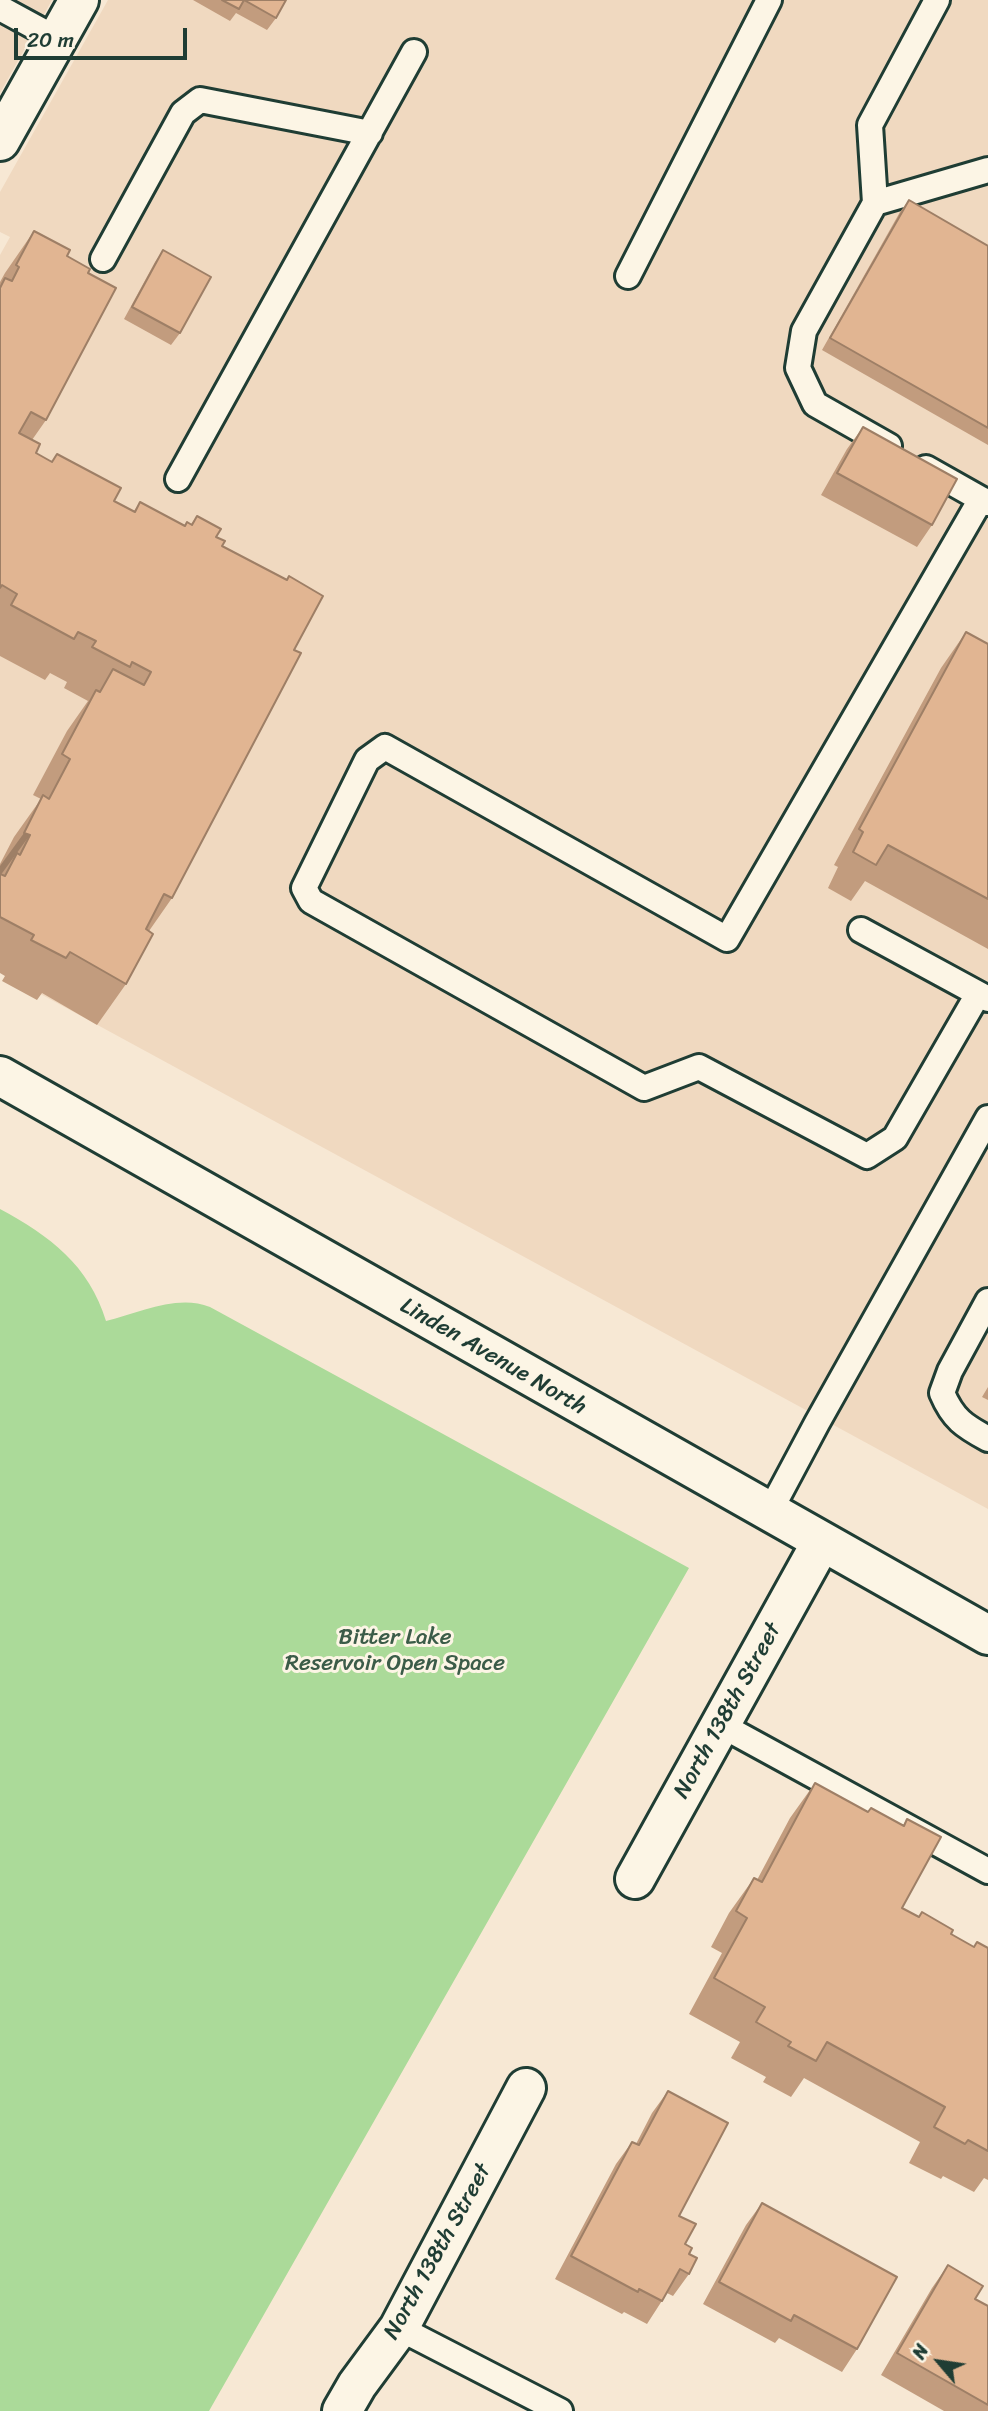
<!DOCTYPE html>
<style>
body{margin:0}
#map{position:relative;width:988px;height:2411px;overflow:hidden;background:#f7e8d4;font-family:Sriracha,sans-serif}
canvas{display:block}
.north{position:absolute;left:904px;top:2327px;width:70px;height:70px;-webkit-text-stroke:5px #fcf5e5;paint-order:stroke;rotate:299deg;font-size:19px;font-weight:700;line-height:28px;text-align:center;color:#1f3d34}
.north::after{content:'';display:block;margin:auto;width:24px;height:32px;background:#1f3d34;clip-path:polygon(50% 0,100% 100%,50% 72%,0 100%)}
.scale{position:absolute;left:14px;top:28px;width:173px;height:32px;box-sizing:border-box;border:4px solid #1f3d34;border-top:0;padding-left:9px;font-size:21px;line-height:24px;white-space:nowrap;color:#1f3d34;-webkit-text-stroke:5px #fcf5e5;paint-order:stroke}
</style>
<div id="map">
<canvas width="988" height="2411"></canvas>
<div class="north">N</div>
<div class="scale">20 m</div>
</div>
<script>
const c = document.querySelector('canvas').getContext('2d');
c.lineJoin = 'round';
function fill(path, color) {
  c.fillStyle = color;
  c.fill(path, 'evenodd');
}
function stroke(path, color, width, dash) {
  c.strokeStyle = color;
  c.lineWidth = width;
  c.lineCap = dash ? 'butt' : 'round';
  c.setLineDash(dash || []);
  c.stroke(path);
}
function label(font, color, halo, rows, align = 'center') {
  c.font = font + ' Sriracha,sans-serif';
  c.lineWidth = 6;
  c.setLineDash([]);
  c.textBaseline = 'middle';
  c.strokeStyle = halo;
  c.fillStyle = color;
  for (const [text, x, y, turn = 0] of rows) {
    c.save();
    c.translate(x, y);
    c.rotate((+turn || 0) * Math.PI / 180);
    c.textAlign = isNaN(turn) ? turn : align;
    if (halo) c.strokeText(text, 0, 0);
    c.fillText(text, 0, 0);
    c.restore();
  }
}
fill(new Path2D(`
 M0,0H52L0,93Z
 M108,0H988V1509L0,972V255L10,237L0,232V192Z`), '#f0d9c0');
fill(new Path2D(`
 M0,1209C50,1236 89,1265 106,1321C139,1313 177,1294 210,1307L689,1568L209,2411H0Z`), '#abda99');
const service = new Path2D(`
 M0,8L57,39
 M875,203L870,125L937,0
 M103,259L183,113L200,100L370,133
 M628,276L769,0
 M889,446L815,404L798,368L804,331L875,203L988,170
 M926,468L988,503
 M178,479L414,52
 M861,930L988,999
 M978,994L895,1138L867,1156L699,1067L644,1088L311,901L304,888L367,760L385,747L727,939L981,499
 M988,1301L950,1371L942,1393C953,1419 964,1426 988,1439
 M769,1513L817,1423L988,1118
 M721,1725L988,1871
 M399,2328L560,2411`);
const minor = new Path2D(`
 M0,141L79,0
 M635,1879L821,1543
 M342,2411L357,2385L399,2328L526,2088`);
const tertiary = new Path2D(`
 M0,1076L988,1635`);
stroke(service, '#1f3d34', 30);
stroke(minor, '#1f3d34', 44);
stroke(tertiary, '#1f3d34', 44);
stroke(service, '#fcf5e5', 24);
stroke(minor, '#fcf5e5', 38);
stroke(tertiary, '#fcf5e5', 38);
fill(new Path2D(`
 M193,0H286L276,18L267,30L236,13L230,21Z
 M909,200L988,246V445L822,350L900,212Z
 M34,231L88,273L46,420L32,440L36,453L52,462L57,454L114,501L134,511L140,502L184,526L191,524L197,516L216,537L294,650L172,898L149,931L126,984L97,1025L42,993L37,1000L2,981L5,976L0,973V864L14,837L41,799L33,795L67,731L88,701L64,688L67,682L50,673L45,680L0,656V282L5,273Z
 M163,250L180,333L171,345L124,319L155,262Z
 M863,427L932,525L917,547L821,495L847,449Z
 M966,632L988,644V949L865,881L851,901L828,888L838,867L834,865L941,668Z
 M988,1387V1400L982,1397Z
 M815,1783L868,1812L903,1825L907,1819L902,1908L918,1917L922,1912L951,1934L974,1947L977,1942L988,1948V2180L984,2178L974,2192L943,2176L941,2179L909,2163L920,2142L804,2078L791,2097L763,2082L766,2077L731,2058L740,2042L689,2014L722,1953L711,1947L729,1913L754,1878L757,1880L790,1818Z
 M668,2091L679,2216L685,2244L689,2254V2274L673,2296L667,2293L647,2324L624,2312L622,2314L555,2279L616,2164L632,2142L636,2144L652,2113Z
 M762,2203L857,2349L842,2372L779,2338L775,2343L703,2304L746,2225Z
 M948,2265L975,2299L988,2306V2411H944L881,2375L932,2288Z`), '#c29c7e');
fill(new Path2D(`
 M24,833L30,835L0,876V866Z`), '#9e7f66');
const building = new Path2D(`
 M222,0H286L276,18L244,0L239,9Z
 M909,200L988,246V428L830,338Z
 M34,231L70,250L67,256L90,269L88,273L116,288L46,420L31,412L19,433L40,444L36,453L52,462L57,454L121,488L114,501L135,512L140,502L185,526L187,522L192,525L197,516L221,529L216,537L225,541L222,546L287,580L289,576L323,596L294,650L301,653L172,898L164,894L146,929L153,934L126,984L70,952L66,958L31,940L34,935L0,917V874L5,876L17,853L20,855L30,835L24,833L43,795L49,799L70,759L62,754L96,690L100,692L113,669L144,685L151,672L132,662L130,667L92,647L96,641L78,632L74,639L11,605L17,594L2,585L0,588V288L5,278L12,281L19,267L16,265Z
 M163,250L211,277L180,333L132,307Z
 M863,427L957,479L932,525L837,473Z
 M966,632L988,644V899L888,845L876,865L853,852L863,832L859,829Z
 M815,1783L868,1812L871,1808L904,1826L907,1819L941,1837L902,1908L919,1917L922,1912L953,1930L951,1934L974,1947L977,1942L988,1948V2151L968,2140L965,2144L934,2127L945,2107L827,2042L816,2061L788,2046L791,2042L756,2022L765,2007L714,1978L747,1918L736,1911L754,1878L762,1882Z
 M668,2091L728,2123L679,2216L696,2224L685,2244L692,2248L689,2254L697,2258L689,2274L680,2269L662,2301L639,2289L638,2292L571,2256L632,2142L639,2145Z
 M762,2203L897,2277L857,2349L794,2315L791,2321L719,2282Z
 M948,2265L983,2286L975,2299L988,2306V2405L897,2353Z`);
fill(building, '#e1b592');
stroke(building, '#9e7f66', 2);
label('23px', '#1f3d34', '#fcf5e5', [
 ["Linden Avenue North",493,1357,30],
 ["North 138th Street",728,1711,-61],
 ["North 138th Street",438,2252,-61]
]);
label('23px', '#3b5c48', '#fcf5e5', [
 ["Bitter Lake",395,1638],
 ["Reservoir Open Space",395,1664]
]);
</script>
